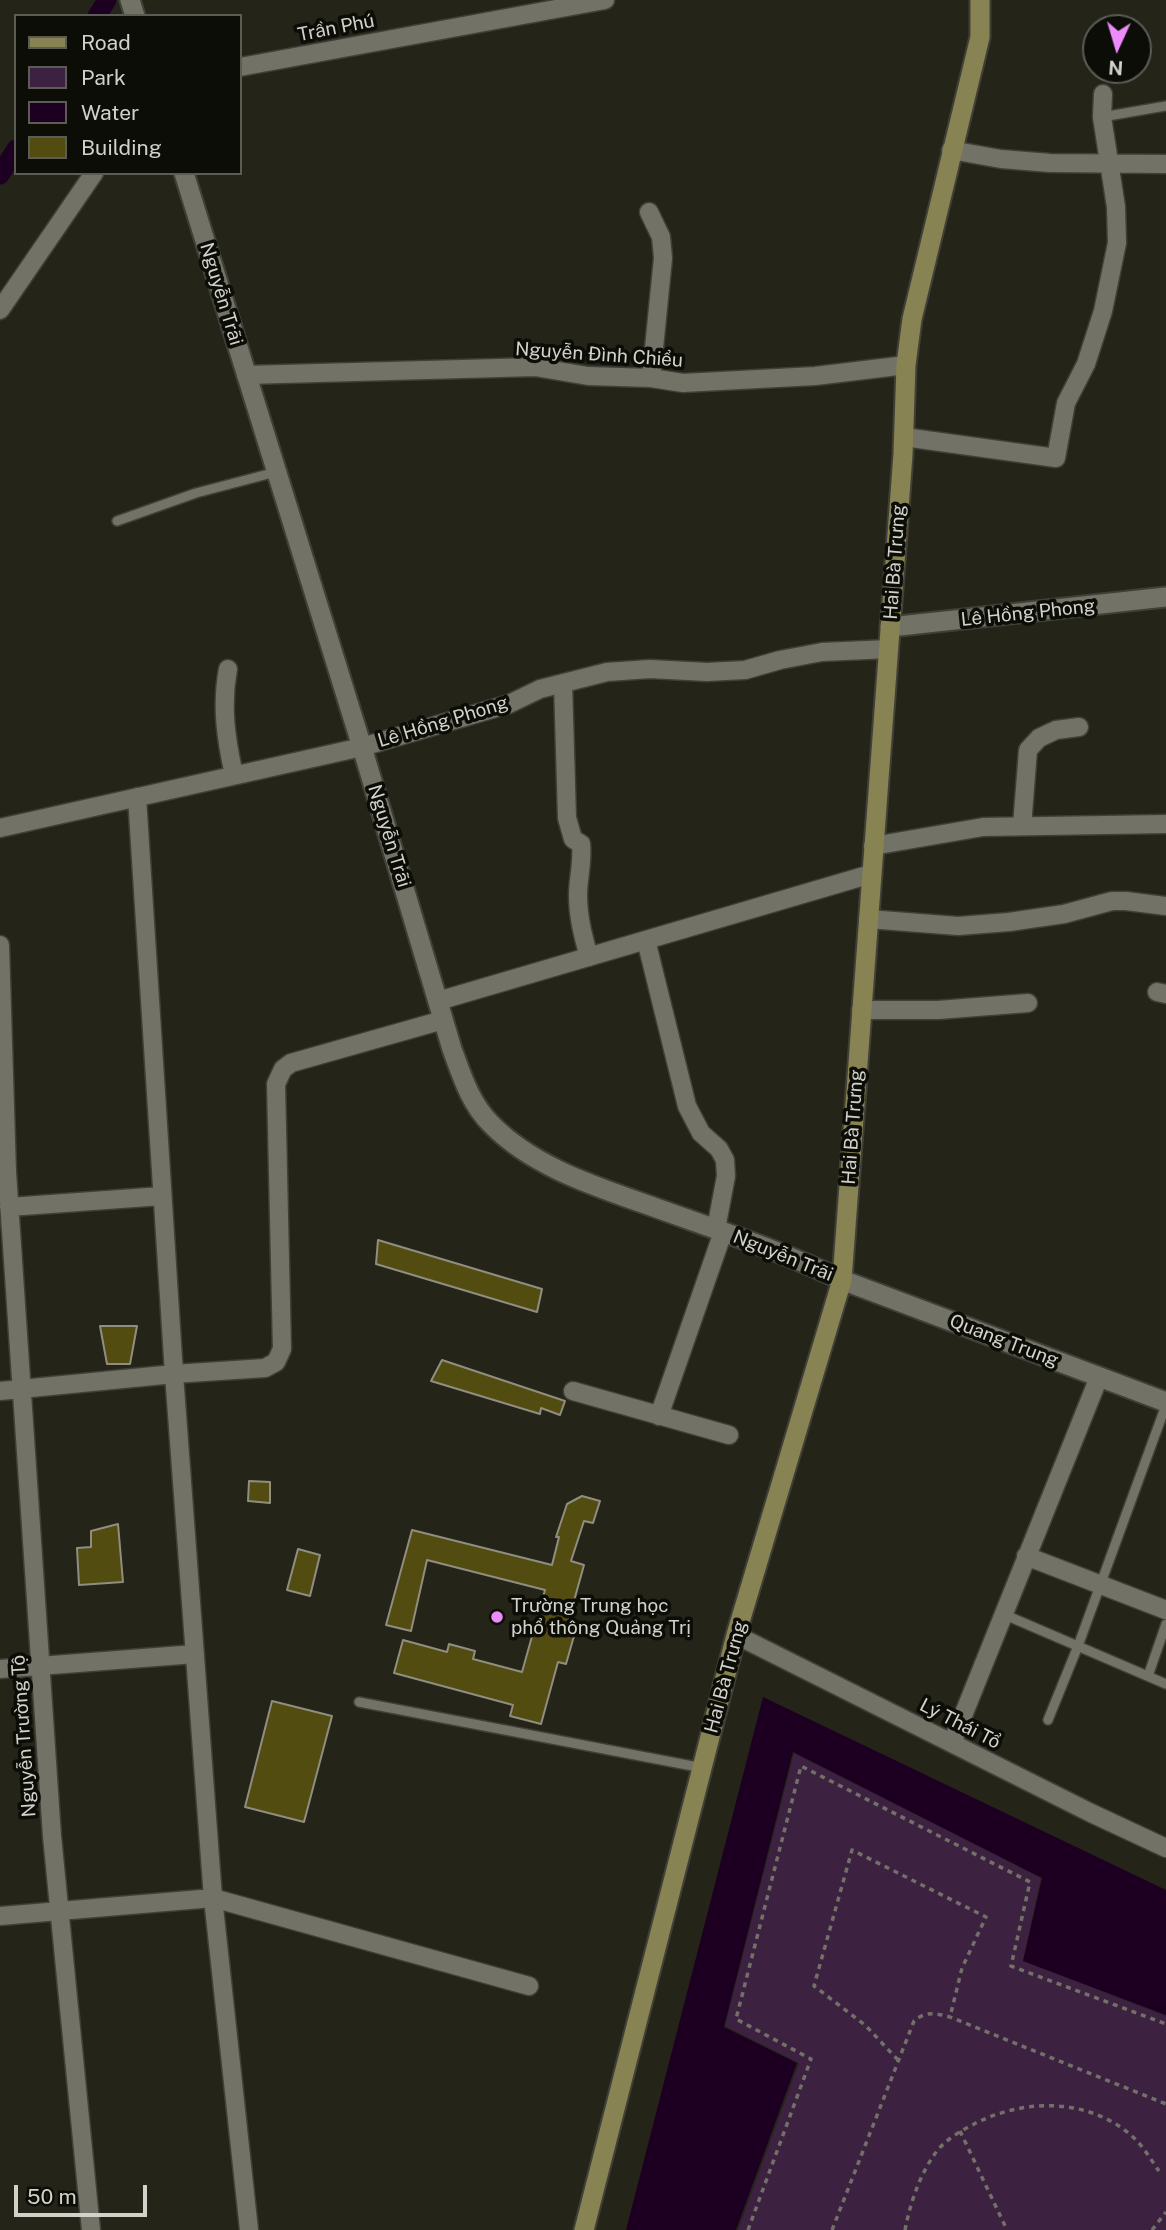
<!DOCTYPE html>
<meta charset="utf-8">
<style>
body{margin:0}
#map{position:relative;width:1166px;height:2230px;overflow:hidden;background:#252419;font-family:"Public Sans",sans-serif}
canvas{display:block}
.legend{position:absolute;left:14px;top:14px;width:228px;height:161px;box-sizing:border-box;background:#0d0d08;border:2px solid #5c5c56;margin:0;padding:9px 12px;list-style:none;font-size:21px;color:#d2d2cb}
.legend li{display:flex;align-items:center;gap:14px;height:35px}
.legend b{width:35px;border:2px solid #5c5c56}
.north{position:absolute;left:1082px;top:14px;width:70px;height:70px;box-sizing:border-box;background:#0d0d08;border:2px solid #5c5c56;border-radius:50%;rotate:184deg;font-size:19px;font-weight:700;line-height:28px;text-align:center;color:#d2d2cb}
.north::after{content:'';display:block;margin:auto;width:24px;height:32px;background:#ec8cfa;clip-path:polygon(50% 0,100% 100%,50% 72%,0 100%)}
.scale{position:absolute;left:14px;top:2185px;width:133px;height:32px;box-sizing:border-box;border:4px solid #d2d2cb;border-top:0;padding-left:9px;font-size:21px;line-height:24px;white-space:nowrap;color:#d2d2cb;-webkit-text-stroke:5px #0d0d08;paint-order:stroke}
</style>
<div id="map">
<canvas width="1166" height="2230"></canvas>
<ul class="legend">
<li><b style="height:9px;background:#888352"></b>Road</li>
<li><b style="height:19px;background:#3c2240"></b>Park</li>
<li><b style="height:19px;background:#1d0021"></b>Water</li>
<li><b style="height:19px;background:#524c11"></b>Building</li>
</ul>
<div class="north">N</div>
<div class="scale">50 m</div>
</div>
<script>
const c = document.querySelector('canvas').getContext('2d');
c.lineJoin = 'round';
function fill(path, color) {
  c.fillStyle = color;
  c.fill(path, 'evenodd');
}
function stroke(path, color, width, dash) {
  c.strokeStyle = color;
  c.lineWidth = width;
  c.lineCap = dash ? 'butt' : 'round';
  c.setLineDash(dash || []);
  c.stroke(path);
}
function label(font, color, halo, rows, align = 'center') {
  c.font = font + ' "Public Sans",sans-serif';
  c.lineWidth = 7;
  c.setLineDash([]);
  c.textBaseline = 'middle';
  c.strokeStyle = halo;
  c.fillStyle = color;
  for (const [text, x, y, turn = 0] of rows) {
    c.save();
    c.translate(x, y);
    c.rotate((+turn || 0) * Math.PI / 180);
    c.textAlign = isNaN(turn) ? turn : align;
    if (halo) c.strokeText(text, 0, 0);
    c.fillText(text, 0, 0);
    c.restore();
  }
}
fill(new Path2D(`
 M794,1753L1041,1878L1023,1961L1166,2016V2230H738L799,2063L725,2026Z`), '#3c2240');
fill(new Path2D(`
 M763,1697L1166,1890V2015L1023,1961L1042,1878L793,1752L724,2027L797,2063L736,2230H626Z`), '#1d0021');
stroke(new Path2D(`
 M97,16L107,0
 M0,175L16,149`), '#1d0021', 19);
const building = new Path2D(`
 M378,1240L542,1289L537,1312L376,1264Z
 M100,1326H137L130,1364H107Z
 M442,1360L565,1401L560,1415L541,1408L540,1414L431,1381Z
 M249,1481L270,1482V1503L248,1501Z
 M582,1496L600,1501L593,1523L584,1521L571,1561L584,1565L567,1626L576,1629L566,1664L558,1662L541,1724L510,1716L513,1705L394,1673L403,1640L447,1652L449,1644L475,1651L473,1659L522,1672L545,1590L427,1560L411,1631L386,1625L412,1530L552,1565L559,1537H556L567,1504Z
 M118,1524L123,1582L79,1585L77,1548L91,1547V1531Z
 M298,1549L320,1555L310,1596L287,1590Z
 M272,1701L332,1716L304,1822L245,1807Z`);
fill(building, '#524c11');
stroke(building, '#8f8e81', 2);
const service = new Path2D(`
 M1102,117L1166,106
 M117,521L196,493L276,472
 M1003,1614L1166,1684
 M1148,1676L1166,1624
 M359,1702L703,1768
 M1048,1720L1078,1646L1166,1405`);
const minor = new Path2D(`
 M240,67L605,0
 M951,150L1001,159L1050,163L1166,164
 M649,212L661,237L663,258L651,378
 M0,310L94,173
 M246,375L535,367L588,376L651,378L683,383L815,376L906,365
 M904,437L1056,458L1066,403L1086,364L1103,311L1117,243L1116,207L1102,117L1103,94
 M228,669C221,706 226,739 234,775
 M563,683L567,818L573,839L581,844C583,862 578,878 578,895C578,917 583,936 589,957
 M137,797L174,1374L213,1898L249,2230
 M1022,826L1028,750L1039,738L1056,730L1079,727
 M0,828L362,747L509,704L540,689L607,672L650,669L707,672L745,670L780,660L822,652L889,649
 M873,846L983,827L1166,824
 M868,919L958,926L1009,922L1064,914L1112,901H1126L1166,906
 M646,940L687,1106L701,1133L719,1149L725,1160L726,1176L716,1229
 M0,945L7,1172L52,1836L91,2230
 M1157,992L1166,994
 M438,1001L871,874
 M861,1010H938L1028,1003
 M9,1207L162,1196
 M0,1391L174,1374L265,1368L276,1362L282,1349L276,1084L283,1069L291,1063L443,1020
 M573,1391L729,1435
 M659,1416L723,1232
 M1026,1556L1166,1610
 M736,1635L1091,1813L1166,1848
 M0,1669L195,1654
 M952,1743L1099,1377
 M0,1916L213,1898L529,1986`);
const tertiary = new Path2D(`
 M130,0L135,16
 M184,173L362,747L452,1049C462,1076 470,1103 491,1124C536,1170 604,1189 662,1210C723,1232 784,1252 842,1280L1166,1402
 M890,627L1166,597`);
const primary = new Path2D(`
 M584,2230L736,1635L842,1280L903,454L906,365L912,319L980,37V0`);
stroke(service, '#414038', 12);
stroke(minor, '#414038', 21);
stroke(tertiary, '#414038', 23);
stroke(primary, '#414038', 23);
stroke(new Path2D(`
 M898,2060L865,2025L814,1986L852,1850L986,1917L962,1968L950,2017
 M960,2131L1007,2230
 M748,2230L811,2059L736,2019L801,1766L1030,1882L1011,1966L1166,2024
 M832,2230L914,2021C926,2011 935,2013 950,2017L1166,2104
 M905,2230C910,2204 919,2177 934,2155C943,2141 962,2130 976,2123C1026,2098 1090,2098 1133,2137C1144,2147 1151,2160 1159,2171
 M1152,2230L1166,2212`), '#727168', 3.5, [5, 5]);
stroke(service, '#737266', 9);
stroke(minor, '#737266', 18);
stroke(tertiary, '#737266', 19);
stroke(primary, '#888352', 19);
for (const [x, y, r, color] of [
 [497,1617,7,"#ec8cfa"]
]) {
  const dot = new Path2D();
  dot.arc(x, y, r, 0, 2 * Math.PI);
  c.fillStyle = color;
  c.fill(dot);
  stroke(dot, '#0d0d08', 2.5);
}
label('19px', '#d2d2cb', '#0d0d08', [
 ["Trần Phú",336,28,-11],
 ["Nguyễn Trãi",221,294,73],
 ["Nguyễn Đình Chiểu",599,355,4],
 ["Hai Bà Trưng",895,562,-86],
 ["Lê Hồng Phong",1028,613,-6],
 ["Lê Hồng Phong",443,722,-17],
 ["Nguyễn Trãi",389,836,73],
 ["Hai Bà Trưng",853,1127,-86],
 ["Nguyễn Trãi",783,1256,22],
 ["Quang Trung",1004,1341,21],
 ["Hai Bà Trưng",726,1677,-75],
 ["Lý Thái Tổ",960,1724,27],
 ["Nguyễn Trường Tộ",24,1736,-94]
]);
label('19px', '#d2d2cb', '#0d0d08', [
 ["Trường Trung học",511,1606],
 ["phổ thông Quảng Trị",511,1628]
], 'left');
</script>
